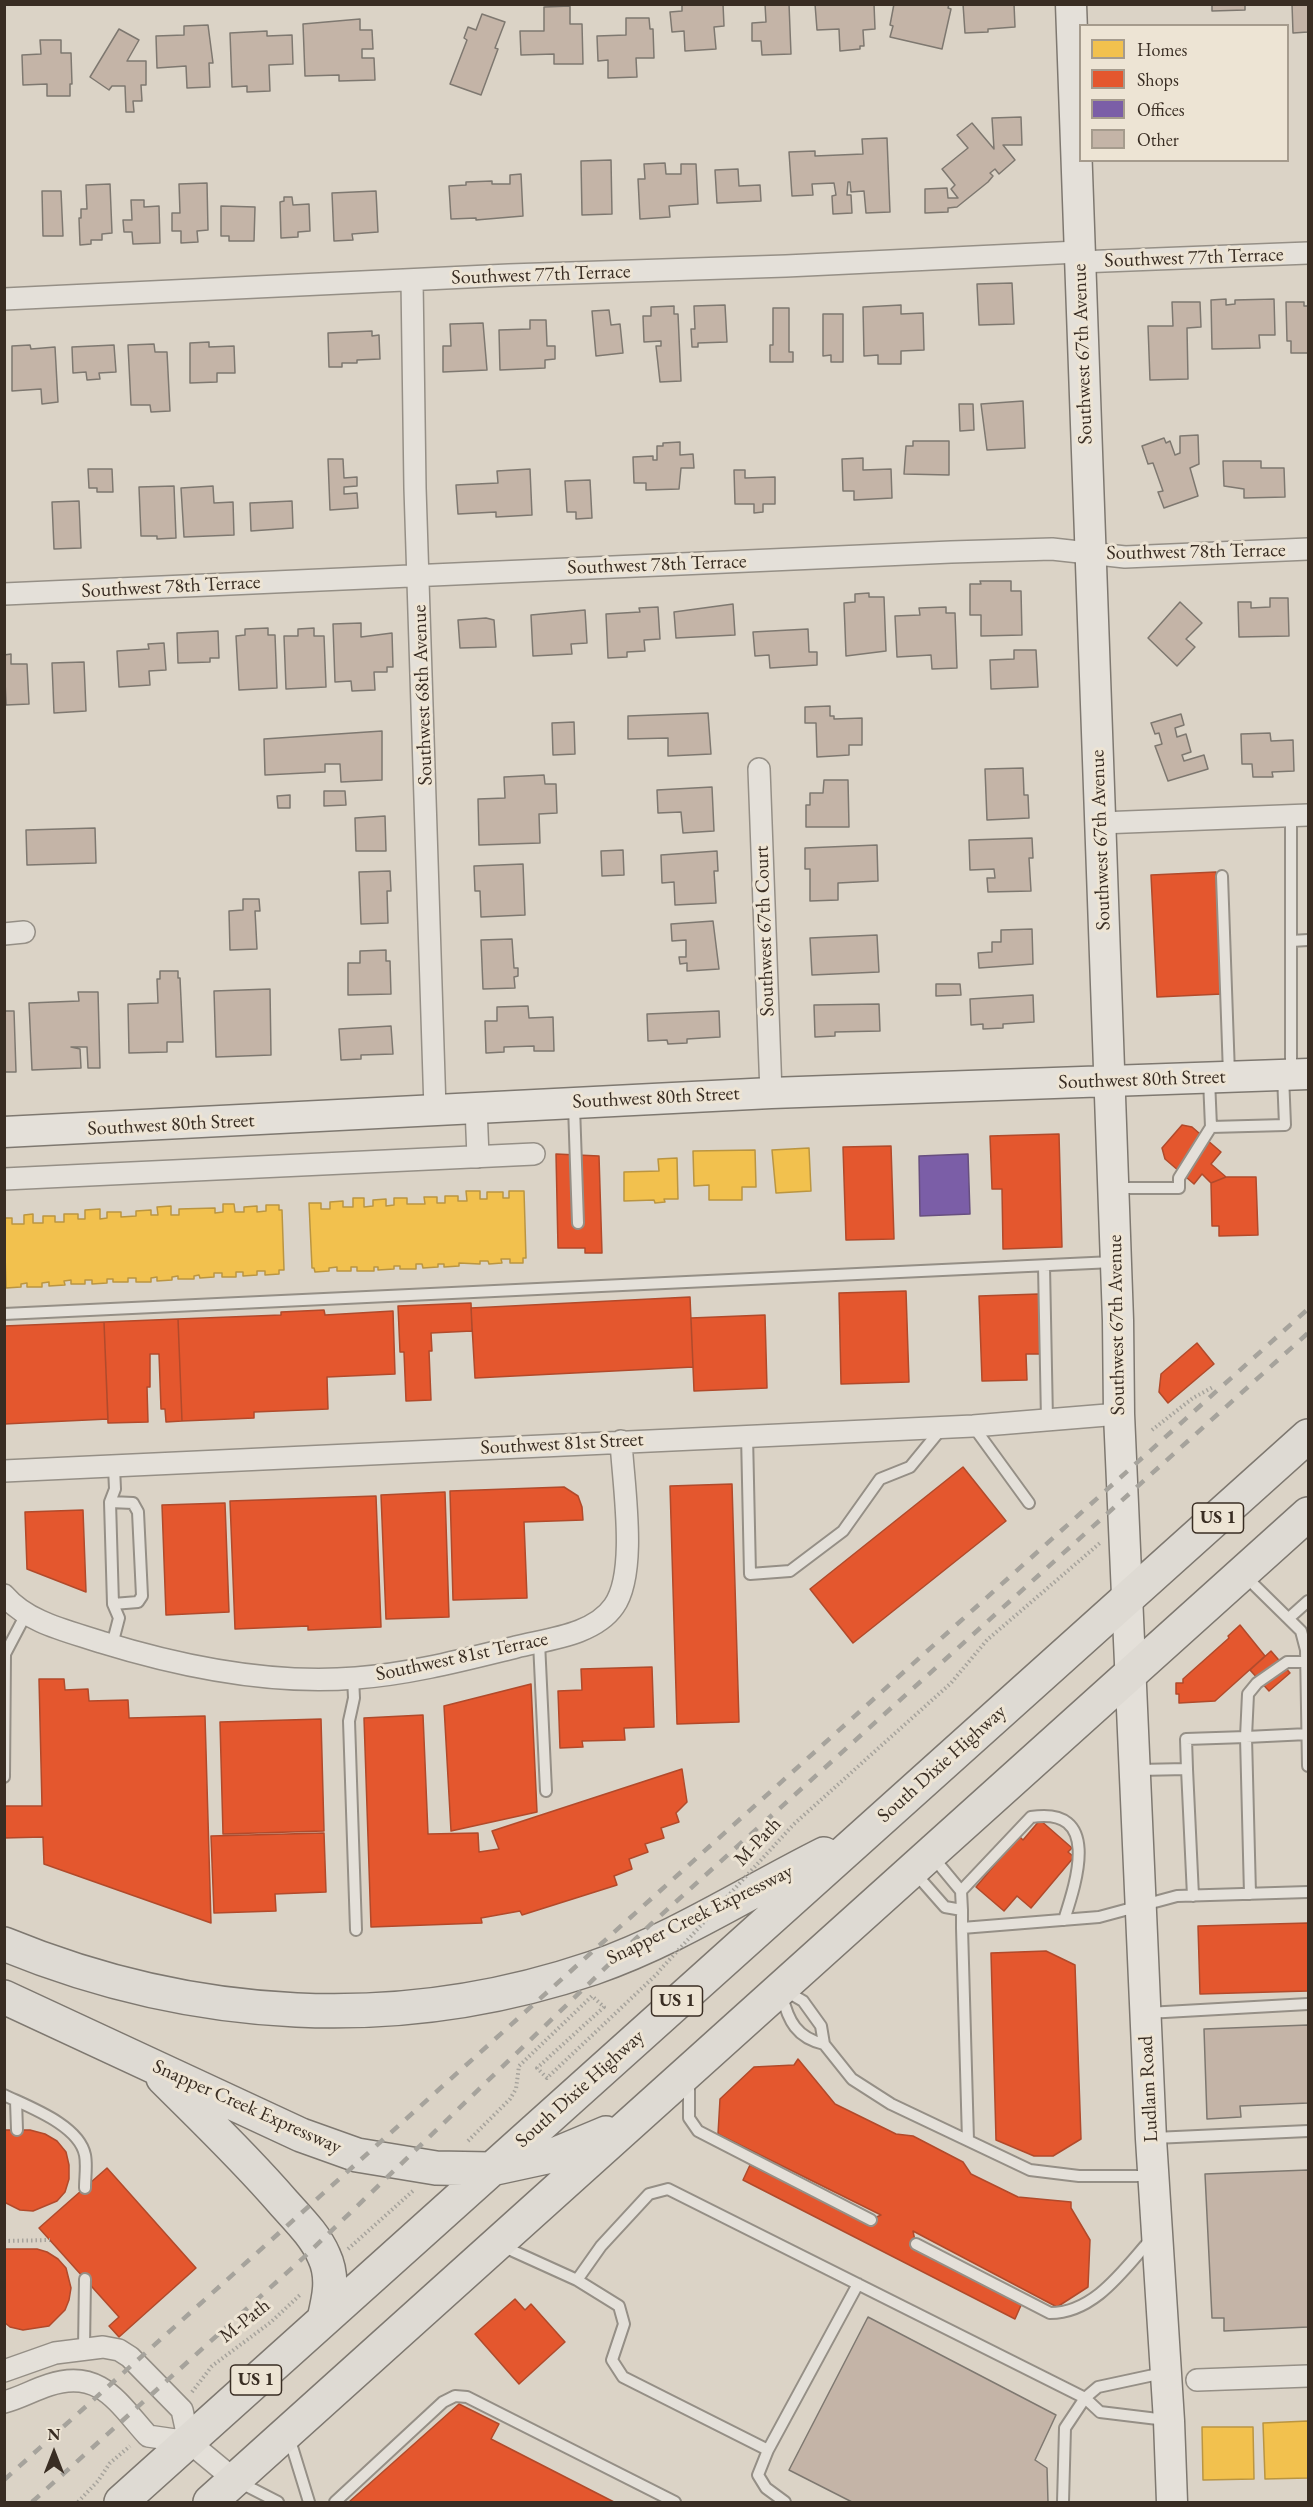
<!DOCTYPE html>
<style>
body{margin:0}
#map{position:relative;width:1313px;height:2507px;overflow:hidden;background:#dbd3c6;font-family:"EB Garamond",serif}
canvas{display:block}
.frame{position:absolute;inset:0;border:6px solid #392d23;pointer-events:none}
.legend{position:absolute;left:1079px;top:24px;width:210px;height:138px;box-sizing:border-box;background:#ede4d4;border:2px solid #a59b8d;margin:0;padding:8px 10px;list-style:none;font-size:18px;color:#392d23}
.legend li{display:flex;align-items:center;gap:12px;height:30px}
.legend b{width:30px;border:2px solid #a59b8d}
.north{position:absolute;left:24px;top:2423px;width:60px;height:60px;-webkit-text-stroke:4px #ede4d4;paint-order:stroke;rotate:0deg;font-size:16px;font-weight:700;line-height:24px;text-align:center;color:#392d23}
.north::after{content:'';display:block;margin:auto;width:21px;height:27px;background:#392d23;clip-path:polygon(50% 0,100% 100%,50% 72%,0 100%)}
</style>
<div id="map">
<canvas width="1313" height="2507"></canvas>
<div class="frame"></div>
<ul class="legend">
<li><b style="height:16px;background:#f2c14e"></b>Homes</li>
<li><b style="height:16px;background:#e4572e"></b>Shops</li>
<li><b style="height:16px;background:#7b5ea7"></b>Offices</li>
<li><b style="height:16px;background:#c4b4a7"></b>Other</li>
</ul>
<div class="north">N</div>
</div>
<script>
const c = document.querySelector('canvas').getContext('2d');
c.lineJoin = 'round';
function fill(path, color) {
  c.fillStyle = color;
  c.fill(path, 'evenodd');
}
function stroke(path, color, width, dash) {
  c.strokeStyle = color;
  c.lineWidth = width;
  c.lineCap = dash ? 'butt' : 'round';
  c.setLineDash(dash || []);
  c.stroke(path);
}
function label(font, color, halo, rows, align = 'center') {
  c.font = font + ' "EB Garamond",serif';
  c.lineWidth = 6;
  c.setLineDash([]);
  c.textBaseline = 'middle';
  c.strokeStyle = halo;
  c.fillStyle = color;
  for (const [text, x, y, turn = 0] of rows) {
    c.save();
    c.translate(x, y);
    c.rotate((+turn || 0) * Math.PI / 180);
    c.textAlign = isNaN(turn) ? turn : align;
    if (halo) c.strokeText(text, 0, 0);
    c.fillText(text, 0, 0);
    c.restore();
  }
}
const homes = new Path2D(`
 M809,1148L811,1191L776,1193L772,1150Z
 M755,1150L756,1187H742V1200H709V1185L694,1186L693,1151Z
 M677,1158L678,1199H664L665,1202L655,1203L654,1200L624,1201V1172L659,1171L658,1159Z
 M466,1191H480V1199H487V1192H503V1198H509V1191H524L526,1258H523V1263H510V1259H501L502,1263L489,1264L488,1261H480V1264L459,1263V1266L444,1267V1264H438V1267L423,1268L422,1264H416V1269H400V1266H394V1269L378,1270V1267H374V1271H357V1267H351V1271H337V1267L329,1268V1271L315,1272L314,1268H312L309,1203H321V1209H330V1202L343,1201V1207H353V1198H364V1207L373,1206V1200L386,1199V1206L394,1205V1198H407V1204H425L424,1197H437V1203H445V1196H458V1201H467Z
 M223,1204H234L235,1212H244V1207L257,1206V1212L266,1211V1205H279V1210H282L284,1270H279V1274L265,1275V1271H257V1275L243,1276V1272H236V1277H222V1273H214V1277L200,1278L199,1275L194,1276V1279H178V1276L172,1277V1280L157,1281V1277L151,1278V1282H136V1278H128V1282H113V1279H107V1283L92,1284V1280H85V1284H71V1280L64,1281L65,1285L49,1286V1282L42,1283V1287H27V1283L21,1284V1287L6,1288L4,1218H12V1224H24V1215L33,1214V1223H43V1216H55V1222H64V1214H78V1219H85V1210L100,1209V1219L107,1218V1212H121V1217L136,1216V1211L151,1210V1215H158L157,1207L171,1206V1215H179V1209L215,1208V1213L223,1212Z
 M1308,2421V2478L1265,2479L1263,2423Z
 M1202,2427H1253L1254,2479L1203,2480Z`);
fill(homes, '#f2c14e');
stroke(homes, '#ba9541', 1.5);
const shops = new Path2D(`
 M1216,872L1222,994L1157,997L1151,875Z
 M1182,1125L1192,1127L1221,1152L1211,1164L1226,1177L1211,1183L1202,1174L1194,1184L1165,1159L1162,1148Z
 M1059,1134L1062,1247L1003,1249L1002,1189H992L990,1136Z
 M891,1146L894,1239L846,1240L843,1147Z
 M556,1154L599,1156L602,1253H585V1248H558Z
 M1226,1177H1256L1258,1235L1219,1236V1226H1212L1211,1183Z
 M906,1291L909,1382L841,1384L839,1293Z
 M1039,1294L1041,1354H1026L1027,1380L982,1381L979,1296Z
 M690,1297L693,1367L475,1378L471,1308Z
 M471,1303L472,1331L431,1333L432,1351H429L431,1400L406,1401L404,1352H400L398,1306Z
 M324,1310L325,1315L393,1311L395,1374L327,1377L328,1409L254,1412V1418L182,1421L178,1319L281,1315V1312Z
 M765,1315L767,1388L694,1391L691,1318Z
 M178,1319L182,1421L166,1422L165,1409H161L159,1354H150V1387H147L148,1422L108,1423L104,1322Z
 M104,1322L108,1419L4,1424V1326Z
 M1197,1343L1214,1364L1168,1403L1159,1392L1161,1374Z
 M963,1467L1006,1521L853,1643L810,1589Z
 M732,1484L739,1722L677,1724L670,1486Z
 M564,1487L578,1496L582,1507L583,1520L524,1522L527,1598L453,1600L450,1491Z
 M445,1492L449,1617L386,1619L381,1495Z
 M376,1496L381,1627L308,1630V1626L235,1629L230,1501Z
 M225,1503L229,1612L166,1615L162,1505Z
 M83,1510L86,1592L27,1569L25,1512Z
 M1240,1625L1265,1656L1215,1701L1179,1703V1694H1176V1683H1183V1679L1229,1638L1228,1636Z
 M1271,1651L1290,1673L1269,1691L1250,1670Z
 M652,1667L654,1727L624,1728L625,1740L582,1741L583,1747L560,1748L558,1691L582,1690L581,1669Z
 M39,1679H64L65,1690L88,1689L89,1701L128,1700L129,1718L205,1716L211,1923L44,1864L43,1837L4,1838V1806H42Z
 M531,1684L537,1812L451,1831L444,1706Z
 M423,1715L428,1834L478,1833L479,1852L499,1849L492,1831L682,1769L687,1802L676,1813L679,1822L661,1828L664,1838L645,1844L648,1852L629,1859L632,1869L614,1876L617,1885L522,1915L520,1911L481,1918L482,1923L371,1927L364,1718Z
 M321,1719L324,1831L223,1834L220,1722Z
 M1040,1820L1072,1848L1068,1852L1074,1857L1031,1908L1017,1896L1004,1911L976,1887L1019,1836L1023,1840Z
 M324,1833L326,1892L275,1894L276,1911L214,1913L211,1836Z
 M1308,1923V1991L1200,1994L1198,1926Z
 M1046,1951L1075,1965L1081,2139L1053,2156H1034L996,2140L991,1953Z
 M798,2059L835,2104L896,2134L913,2136L963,2162L971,2174L1018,2197L1071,2202V2208L1090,2240L1088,2287L1057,2307L913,2231L917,2251L1022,2303L1015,2319L743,2180L750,2165L866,2222L881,2215L718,2134L720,2099L754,2067L794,2065Z
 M4,2130H30L45,2134L57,2141L66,2152L69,2165V2179L65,2192L57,2201L33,2211L20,2210L4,2202Z
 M107,2168L196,2268L119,2337L109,2326L119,2317L39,2228Z
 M4,2249H37L47,2252L58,2259L66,2268L71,2288L69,2300L65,2310L49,2326L23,2330L10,2327L4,2322Z
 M515,2299L525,2310L531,2304L565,2342L519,2384L475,2334Z
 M459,2404L499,2424L491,2439L614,2502H349Z`);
fill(shops, '#e4572e');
stroke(shops, '#b14a2b', 1.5);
const offices = new Path2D(`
 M968,1154L970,1214L920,1216L919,1156Z`);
fill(offices, '#7b5ea7');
stroke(offices, '#674f7f', 1.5);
const building = new Path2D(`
 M682,4H723L724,26L714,27L716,49L685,51L684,31L672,32L670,12L682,11Z
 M765,4H789L791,54L762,55L761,41H752V23L766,22Z
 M815,4H874L875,29L863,30L864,46H860V49L840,51L839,29L817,30Z
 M894,4H949L948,8L951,9L942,49L890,37L893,26L890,25Z
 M963,4H1014L1015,27L988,29V32L965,33Z
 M1212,4H1245V10L1212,11Z
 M1292,4H1308V32L1293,33Z
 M570,6V24H582L583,64H554V54L521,55L520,31H544V7Z
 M482,14L505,22L495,48L498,49L481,95L450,84L467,40L464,38L468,27L476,30Z
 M626,18H649L650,29H653L654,58H636L637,77L608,78V60L598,61L597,36L626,35Z
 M360,19V30H372L373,49H362V58H374L375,80L339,81V75L305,76L303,24Z
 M208,25L213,63H209L210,87L187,88L186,66L157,68L156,36L184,35V26Z
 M119,29L139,40L127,61H146V85H141L142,101H133L134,112H126L125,86H112L109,90L90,77Z
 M267,31V36L292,35L293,64L269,65L270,91L247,92V86L232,87L230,33Z
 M40,40H61V53H71L72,84H70V96H47V84L23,85L22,55L41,54Z
 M1021,117L1022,145H1003L1015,160L999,174L995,169L990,173L993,176L988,182L957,207L948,208V212L925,213V189L947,188L948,198H958L951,189L955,185L942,169L968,148L957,135L972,123L994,149L992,118Z
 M887,138L890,212L866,213L864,191L851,192L850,182H848L847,195H851L852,213L833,214L832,196L836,195L834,183L812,184L813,195L792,196L789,152L815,151V156L863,154L862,139Z
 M611,160L612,214L582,215L581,161Z
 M665,163L666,174H681V164H696L698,204L669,206L670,217L640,219L638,179H645L644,164Z
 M738,169L739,186L760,185L761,201L717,203L715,170Z
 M521,174L523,216L476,220V218L451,219L449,186L466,185V182L492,181V184H510V175Z
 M207,183L208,230L197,231L198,242L181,243V231H172V213H180L179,184Z
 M110,184L112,233L102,234V240H91V244L80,245L79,218H81V209H87L86,185Z
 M42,191H61L63,236H43Z
 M376,191L378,232L352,234L353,240L334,241L332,193Z
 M284,197H292L293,205L309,204L310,231L298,232V237L281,238L280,202L284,201Z
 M131,200H144V207L159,206L160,243L133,244L132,232H124L123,220H132Z
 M221,206L255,207L254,241H229V236H221Z
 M1012,283L1014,324L979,325L977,284Z
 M1226,299V305L1235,304V300L1274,299L1275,335H1259L1260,348L1212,349L1211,300Z
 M1172,302H1200L1201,327L1187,328L1188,379L1150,380L1148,326H1173Z
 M1286,302H1304V306H1308V353H1291V341H1287Z
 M725,305L727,342L698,343V347H692L691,329H695L694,306Z
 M901,305V314L923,313L924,350L901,351V364H878V355L864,356L863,307Z
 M674,306V314H678L681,381L660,382L656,346H661V341L644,342L643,316H651V307Z
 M773,308H789V352H793V362H770V345H773Z
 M609,310L611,325L620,324L623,353L596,356L592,311Z
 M823,314H843V362H831V355L823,356Z
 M530,320H546L547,346H555V359L545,360V368L500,370L499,330L530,329Z
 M483,323L487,370L443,372V346H451L450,324Z
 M372,331V336L379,335L380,359L357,360V363H342V367H329L328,333Z
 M209,342V347L234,346L235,373H217V382L190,383V343Z
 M154,344L155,352H167L170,411L151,412L150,405H131L128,345Z
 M30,345L31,349L55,347L58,402L42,404L41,389L12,391V346Z
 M114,345L116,372L99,373L100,379L87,380L86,372L73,373L72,347Z
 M1023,401L1025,448L987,450L981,404Z
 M959,404H973L974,430L960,431Z
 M1198,435L1199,464L1190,468L1198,496L1164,508L1158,492L1163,491L1153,463L1148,464L1142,446L1164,438L1166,443L1170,441L1175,455L1180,453V436Z
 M913,441H949V475L904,474L906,446H913Z
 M680,442V455L693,454L694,468H681L679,489L646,490V483H634L633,457L653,456V460H657V446H663V443Z
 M863,458V470L891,469L892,498L854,500V491H843L842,459Z
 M328,459H343L344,478L357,477V486L344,487V494L357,493L358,508L330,510Z
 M1223,461H1261V468H1284L1285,497L1244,498V489L1224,486Z
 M88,469H112L113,492H97V488H89Z
 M530,469L532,515L496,517V512L458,514L456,485L498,483L497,471Z
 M734,470H745V478L775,477V504H763V512L754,513V504H735Z
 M590,480L592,518L576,519V512H567L565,481Z
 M174,486L176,538L157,539V536H141L139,487Z
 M213,486L214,503L233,502L234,535L184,537L181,488Z
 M79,501L81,548L54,549L52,502Z
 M292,501L293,528L251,531L250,503Z
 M980,581H1011V591H1021L1022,635L981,636V615H970V584H981Z
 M869,593V597H884L886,651L846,656L844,603L855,602V594Z
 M1270,598H1288L1289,636L1239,637L1238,602H1251V608L1270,607Z
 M1180,602L1202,623L1186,639L1195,647L1177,666L1148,638Z
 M733,604L735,635L676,638L674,612Z
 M658,607L660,639L644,640L645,651L627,652V657L608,658L606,614L640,612L639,608Z
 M946,607V613H955L957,668L932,669L931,655L897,657L895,616L920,615L919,608Z
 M585,610L587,643L571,644L572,654L533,656L531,615Z
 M486,618L494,620L496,647L460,648L458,620Z
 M361,623V637L392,633L393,667H387V672H374L375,690L352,691L351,681L335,682L333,624Z
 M268,628V635H275L277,688L239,690L236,636L245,635V629Z
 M314,628V636H324L326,687L286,689L284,636H298V629Z
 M808,629L809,652H817V665L770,668L769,655L755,656L753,632Z
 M218,631L219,658H210V662L178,663L177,633Z
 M164,643L166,670L149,671L150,685L119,687L117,651L149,649L148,644Z
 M1014,650H1036L1038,687L991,689L990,660L1014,659Z
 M11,654V664H27L29,704L6,705L4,655Z
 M84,662L86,711L54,713L52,663Z
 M830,706V716H834V719L862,718V745H849V755L817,757L816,723H805V707Z
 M708,713L711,754L668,756V738L628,739V716Z
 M1181,714L1184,725L1175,728L1177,737L1186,734L1191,752L1182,755L1184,761L1204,755L1208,769L1168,781L1155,746L1162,744L1159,733L1155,734L1151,723Z
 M574,722L575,754L553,755L552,723Z
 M382,731V780L341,782L340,764H325V772L265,775L264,739Z
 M1270,733L1271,741L1293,740L1294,771L1272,772L1273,777H1253L1252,764H1242L1241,734Z
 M1023,768L1024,795H1028L1029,818L987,820L985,769Z
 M544,775L545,784H556L557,813L539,814L540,843L479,845L478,799L505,798L504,777Z
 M824,780H848L849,827H806V805H810V793H823Z
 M712,787L714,831L683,833L681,812L658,813L657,790Z
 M324,791H345L346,805L324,806Z
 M290,795V808H278L277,796Z
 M385,816L386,851H356L355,818Z
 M95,828L96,863L27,865L26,830Z
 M1032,838L1033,858H1029L1031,891L988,892L987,878H995L994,869L970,870L969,840Z
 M877,845L878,881L838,883V900L810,901V869H805V848Z
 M623,850L624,875L602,876L601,851Z
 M717,851L718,871H714L716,903L675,905L674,882L662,883L661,855Z
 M523,864L525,915L481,917L480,891H475L474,866Z
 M390,871L391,891H387L388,923L361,924L359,872Z
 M243,899H259L260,911H255L257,949L230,950L229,911L243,910Z
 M713,921L719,969L687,971V963L680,964L679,957H686V940L672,941L671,924Z
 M1032,929L1033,964L979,968L978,953L992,952V942H1001V930Z
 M877,935L879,972L812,975L810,938Z
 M512,939L514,968H518V976L514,977L515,988L483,989L481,940Z
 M386,950V961H390L391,994L348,995V963H360V951Z
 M160,971H178V978H180L183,1042H167V1052L129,1053L128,1004L158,1003L157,979H160Z
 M936,984H960L961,995L936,996Z
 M270,989L271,1055L216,1057L214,991Z
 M78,992H98L100,1068H88L87,1047H71L80,1049L81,1068L32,1070L29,1003L79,1001Z
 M1033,995L1034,1022L1003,1024V1028L983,1029V1024L971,1025L970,999Z
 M879,1004L880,1031L835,1032V1036L815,1037L814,1005Z
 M528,1006L529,1018L553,1017L554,1051H534V1046L504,1047V1052L486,1053L485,1021H497V1007Z
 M4,1011H14L16,1072H4Z
 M719,1011L720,1037L687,1039V1043L668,1044L667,1040L648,1041L647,1014Z
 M391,1026L393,1054L361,1055V1059L341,1060L339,1029Z
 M1308,2025V2103L1240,2106L1241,2117L1207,2119L1204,2029Z
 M1308,2170V2327L1224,2331V2318H1212L1205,2174Z
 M868,2317L1056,2415L1035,2460L1047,2468L1048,2502H852L789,2470Z`);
fill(building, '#c4b4a7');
stroke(building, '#7e7870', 1.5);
const lane = new Path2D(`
 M1291,816V1072
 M1222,876L1229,1074
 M1291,941L1308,940
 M1209,1079L1211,1127
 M574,1106L578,1223
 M1116,1188H1179V1178L1211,1127L1285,1125L1283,1075
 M1044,1266L1047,1420
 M4,1314L1113,1262
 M973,1426L1029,1503
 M747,1435L750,1574L790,1571L843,1531L880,1479L910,1467L942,1428
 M110,1502L133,1503L138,1512L142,1596L138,1602L113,1604
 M1244,1575L1301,1631L1306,1650L1308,1766
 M1289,1618L1308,1601
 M539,1642L546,1791
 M112,1645L119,1618L113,1604L110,1502L115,1489L114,1467
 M353,1678L354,1698L349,1721L356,1930
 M1187,1769L1193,1896
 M1138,1770L1187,1769L1186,1739L1246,1737L1248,1694L1257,1683L1287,1662H1306
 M4,1777L5,1654L26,1614
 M915,1873L945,1907L962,1910L961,1891L932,1856
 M961,1891L1031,1817C1101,1806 1077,1880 1064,1920
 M1250,1894L1246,1737L1308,1734
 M962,1910V1928L1099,1917L1177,1896L1308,1892
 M962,1928L968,2140
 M784,1990L803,2001L821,2026L824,2044L852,2079L891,2104L1030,2170L1079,2176H1151
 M782,1995C788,2021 797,2038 824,2044
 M1147,2013L1308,2004
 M689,2080V2118L698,2131L871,2220
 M4,2095C29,2107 79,2125 85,2155C87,2165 85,2178 85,2188
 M16,2101L17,2130
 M1154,2138L1308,2131
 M916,2244L1050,2313C1095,2313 1124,2269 1152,2238
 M502,2246L577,2280L601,2246L649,2194L668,2189L1085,2398L1100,2412L1166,2420
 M577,2280L619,2306L624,2324L612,2360L623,2377L768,2450L858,2284
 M84,2348L85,2279
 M289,2437L309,2502
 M768,2450L758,2475L766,2488L785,2502
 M239,2482L278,2502
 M335,2502L443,2402L455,2396L467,2397L675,2502
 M1063,2502L1065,2428L1085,2398L1098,2387L1163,2373`);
const street = new Path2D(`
 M1079,262L1308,253
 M412,280L415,488L435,1109
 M4,299L509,275L786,266L1078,252
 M4,594L951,552L1052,549L1125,557L1308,549
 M759,769L771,1093
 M1100,823L1308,815
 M4,934L24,932
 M476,1107L478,1157
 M4,1179L534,1154
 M4,1471L973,1426L1119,1414
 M4,1595C28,1623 68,1631 101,1642C182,1667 271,1685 356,1678C410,1674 463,1660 516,1647C548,1639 594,1635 614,1606C638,1572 623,1483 621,1441
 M4,2371L55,2353L103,2347L119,2350L130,2357L182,2410L189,2442
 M1197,2380L1308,2376
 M4,2402C20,2398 33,2390 49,2385C100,2368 118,2403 148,2436L189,2442L236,2481`);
const secondary = new Path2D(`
 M1071,4L1118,1320L1119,1414L1151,2139L1169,2421L1172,2502
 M4,1132L771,1093L1308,1074`);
const highway = new Path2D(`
 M4,1944C194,2022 398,2034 593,1968C674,1940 748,1892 824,1854
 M4,1997L301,2135L357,2155L436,2168L491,2169L551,2156L606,2133
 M163,2078C203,2118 245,2158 282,2201C297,2218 315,2235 324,2256C334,2277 329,2298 324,2319
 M121,2502L1308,1436
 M210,2502L1308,1514`);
stroke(lane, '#958f86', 14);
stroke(street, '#958f86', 24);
stroke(secondary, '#7e7870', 33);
stroke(highway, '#7e7870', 36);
stroke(new Path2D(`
 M1152,1430L1193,1398L1213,1387
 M794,1824L951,1683L987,1640L1100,1543
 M468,2141L510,2099L516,2089L519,2066L592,1996L604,2007L537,2068L547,2078L659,1972
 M4,2241L50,2240
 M348,2249L414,2190
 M192,2392L212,2366L271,2322L301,2294
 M78,2502L98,2481L110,2463L130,2446`), '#a6a39c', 4, [1.5, 3]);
stroke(lane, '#e4e0d9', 10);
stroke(street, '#e4e0d9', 21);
stroke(secondary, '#e4e0d9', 30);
stroke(highway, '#dedad3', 33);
stroke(new Path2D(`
 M4,2480L1308,1309
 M32,2502L302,2259L650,1925L1308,1333`), '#a6a39c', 4.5, [10, 10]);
stroke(new Path2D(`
 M660,1970L794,1824`), '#a6a39c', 4, [1.5, 3]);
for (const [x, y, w] of [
 [1218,1518,51],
 [677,2001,51],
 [256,2380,51]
]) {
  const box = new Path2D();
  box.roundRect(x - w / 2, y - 15, w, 30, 4.5);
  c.fillStyle = '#ede4d4';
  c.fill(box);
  stroke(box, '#392d23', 1.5);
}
label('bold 18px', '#392d23', null, [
 ["US 1",1218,1518],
 ["US 1",677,2001],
 ["US 1",256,2380]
]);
label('20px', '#392d23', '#ede4d4', [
 ["Southwest 77th Terrace",1194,258,-2],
 ["Southwest 77th Terrace",541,275,-2],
 ["Southwest 67th Avenue",1083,354,-92],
 ["Southwest 78th Terrace",1196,552,-1],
 ["Southwest 78th Terrace",657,565,-2],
 ["Southwest 78th Terrace",171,587,-3],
 ["Southwest 68th Avenue",423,695,-92],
 ["Southwest 67th Avenue",1101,840,-92],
 ["Southwest 67th Court",765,931,-92],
 ["Southwest 80th Street",1142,1080,-2],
 ["Southwest 80th Street",656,1098,-3],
 ["Southwest 80th Street",171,1125,-3],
 ["Southwest 67th Avenue",1117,1325,-91],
 ["Southwest 81st Street",562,1444,-3],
 ["Southwest 81st Terrace",462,1657,-12],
 ["South Dixie Highway",942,1764,-42],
 ["M-Path",758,1842,-47],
 ["Snapper Creek Expressway",700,1915,-26],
 ["South Dixie Highway",580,2089,-42],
 ["Ludlam Road",1149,2089,-93],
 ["Snapper Creek Expressway",247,2107,24],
 ["M-Path",245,2321,-38]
]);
</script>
